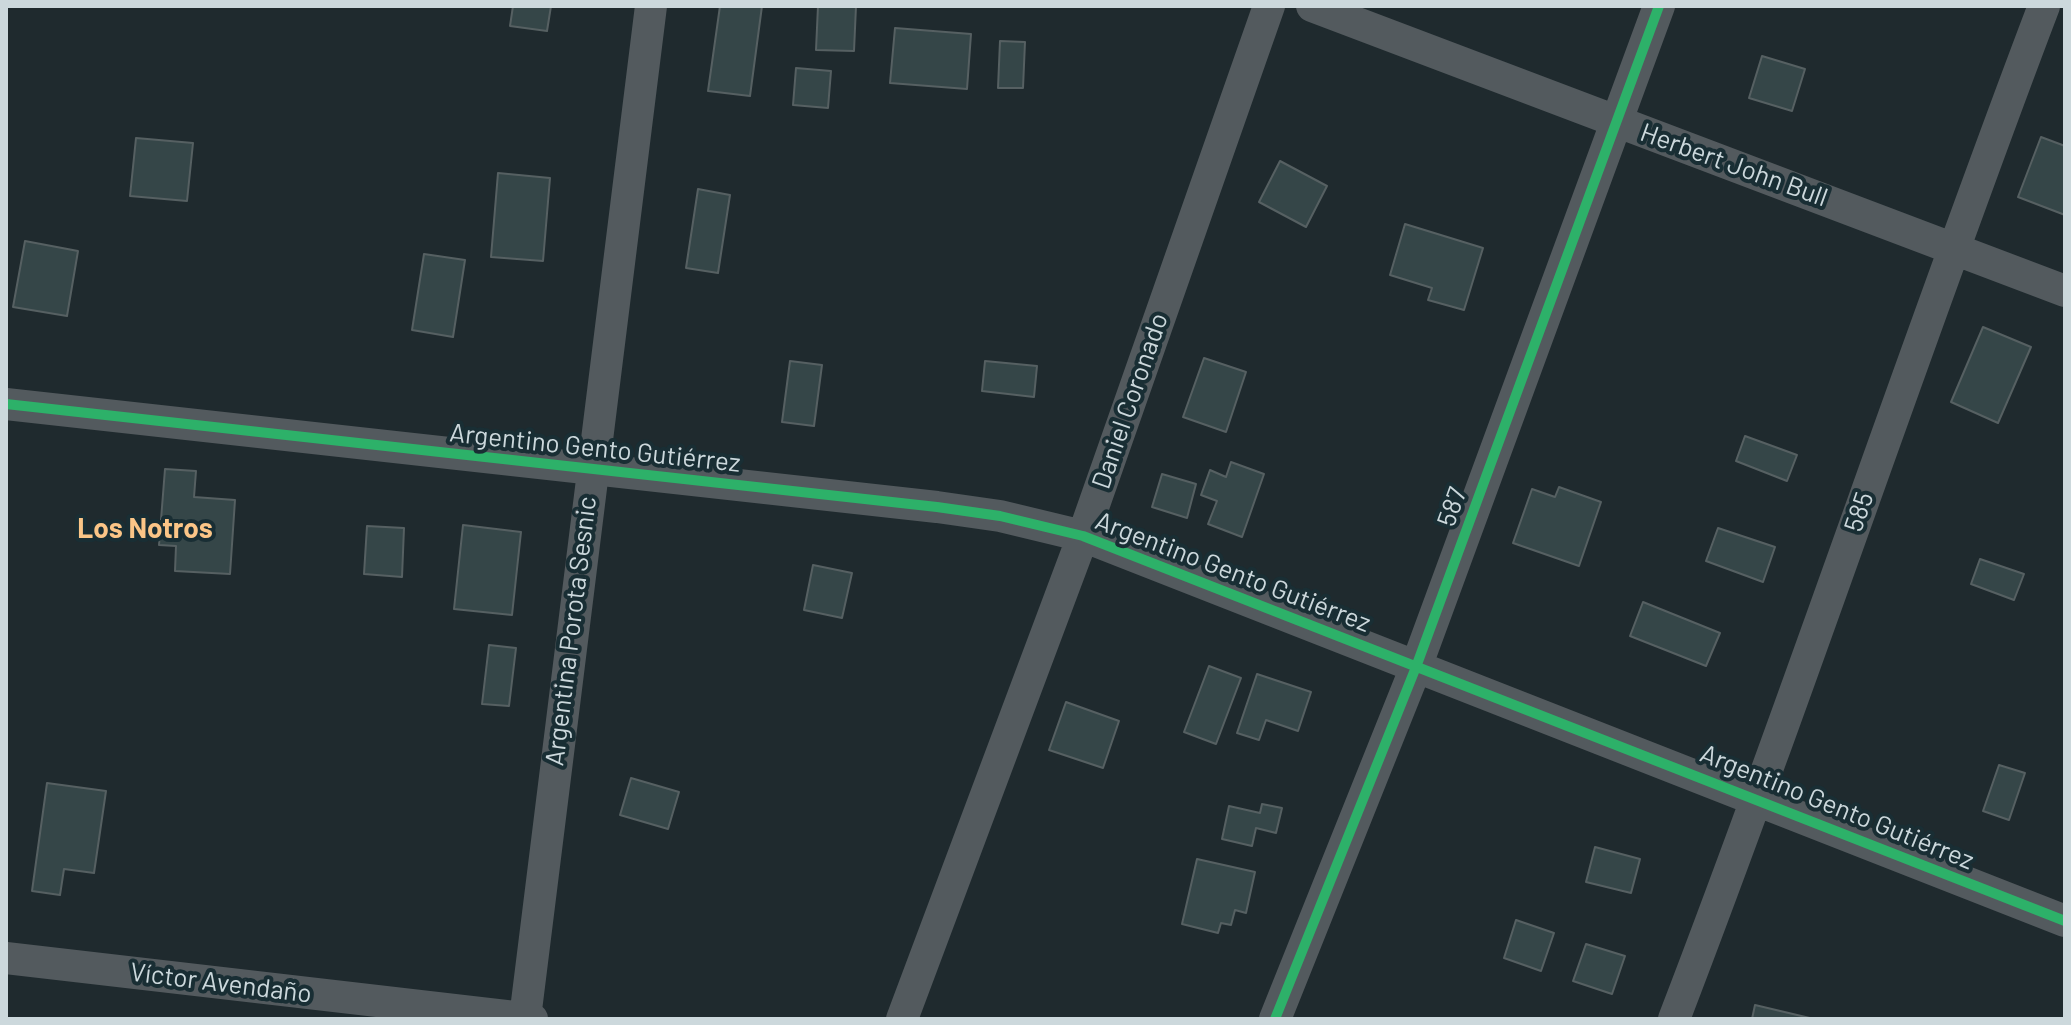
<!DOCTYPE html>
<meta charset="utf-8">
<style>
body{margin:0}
#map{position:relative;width:2071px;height:1025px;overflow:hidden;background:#1f2a2e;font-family:Barlow,sans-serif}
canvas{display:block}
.frame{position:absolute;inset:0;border:8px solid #ccd8dc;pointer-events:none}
</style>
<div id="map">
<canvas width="2071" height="1025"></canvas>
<div class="frame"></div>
</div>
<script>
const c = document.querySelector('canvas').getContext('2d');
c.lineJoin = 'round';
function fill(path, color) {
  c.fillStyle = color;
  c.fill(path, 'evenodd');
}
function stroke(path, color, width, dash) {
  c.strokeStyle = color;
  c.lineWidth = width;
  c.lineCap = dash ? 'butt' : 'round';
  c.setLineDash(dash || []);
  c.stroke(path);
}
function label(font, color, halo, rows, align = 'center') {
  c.font = font + ' Barlow,sans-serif';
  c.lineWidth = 8;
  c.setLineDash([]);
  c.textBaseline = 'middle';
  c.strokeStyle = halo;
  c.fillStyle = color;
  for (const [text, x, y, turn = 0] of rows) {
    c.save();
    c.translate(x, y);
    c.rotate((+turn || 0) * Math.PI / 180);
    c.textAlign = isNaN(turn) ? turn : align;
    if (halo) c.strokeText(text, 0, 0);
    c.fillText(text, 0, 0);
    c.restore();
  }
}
const building = new Path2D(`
 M513,6H551L547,31L510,26Z
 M720,6H762L750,96L708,91Z
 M818,6H856L854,51L816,50Z
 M895,28L971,34L967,89L890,83Z
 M1000,41L1025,42L1023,88H998Z
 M1762,56L1805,69L1792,111L1749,98Z
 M796,68L831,71L828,108L793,105Z
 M2041,137L2065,146V215L2018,197Z
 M136,138L193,143L187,201L130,196Z
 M1280,161L1327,186L1306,227L1259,202Z
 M498,173L550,178L543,261L491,257Z
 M698,189L730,195L718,273L686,268Z
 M1405,224L1483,248L1464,310L1428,300L1432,288L1390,275Z
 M25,241L78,251L67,316L13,307Z
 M424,254L465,260L453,337L412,330Z
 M1983,327L2031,347L1998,423L1951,402Z
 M1204,358L1246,372L1226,432L1183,417Z
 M790,361L822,365L814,426L782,422Z
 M985,361L1037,366L1034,397L982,391Z
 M1745,436L1797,455L1787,481L1736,461Z
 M1231,462L1264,474L1242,537L1208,524L1217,501L1201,495L1210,470L1226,477Z
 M165,469L196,471L194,497L235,500L230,574L175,571L176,546L159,545Z
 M1162,474L1196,484L1187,518L1152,507Z
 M1559,487L1601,502L1579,566L1513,543L1532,489L1555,497Z
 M463,525L521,532L512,615L454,609Z
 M367,526L404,528L402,577L364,574Z
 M1718,528L1775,547L1763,582L1706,561Z
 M1980,559L2024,574L2014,600L1971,584Z
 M813,565L852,573L842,618L804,610Z
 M1643,602L1720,633L1706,666L1630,636Z
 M489,645L516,648L509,706L482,704Z
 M1209,666L1241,678L1216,744L1184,732Z
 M1257,674L1311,692L1298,731L1266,720L1259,740L1237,733Z
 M1066,702L1119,721L1103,768L1049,750Z
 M1999,765L2025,773L2009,820L1983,811Z
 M631,778L679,792L668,829L620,815Z
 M47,783L106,791L94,873L64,869L60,895L32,891Z
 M1262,804L1282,808L1276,833L1256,828L1252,846L1222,839L1229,806L1260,813Z
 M1595,847L1640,859L1631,893L1586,882Z
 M1197,859L1255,872L1246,913L1235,910L1231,925L1221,923L1218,933L1182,924Z
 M1516,920L1554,933L1541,971L1504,958Z
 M1586,944L1625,956L1612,994L1573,981Z
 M1755,1005L1814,1019H1752Z`);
fill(building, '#354648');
stroke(building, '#566062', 2);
stroke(new Path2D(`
 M1312,6L2065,291
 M6,404L937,507L1000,516L1083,536L2065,921
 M6,958L532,1019
 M525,1018L651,6
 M902,1019L1083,536L1269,6
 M1275,1019L1416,667L1659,6
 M1674,1019C1803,683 1916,342 2044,6`), '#535a5e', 32);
stroke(new Path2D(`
 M6,404L937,507L1000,516L1083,536L2065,921
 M1275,1019L1416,667L1659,6`), '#2db169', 10);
label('26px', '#ccd8dc', '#192e34', [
 ["Herbert John Bull",1734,165,20],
 ["Daniel Coronado",1130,401,-71],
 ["Argentino Gento Gutiérrez",595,448,6],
 ["587",1452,507,-70],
 ["585",1859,512,-71],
 ["Argentino Gento Gutiérrez",1233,572,21],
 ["Argentina Porota Sesnic",571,631,-83],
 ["Argentino Gento Gutiérrez",1837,807,22],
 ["Víctor Avendaño",221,983,7]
]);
label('bold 28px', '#fbc587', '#192e34', [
 ["Los Notros",145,529]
]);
</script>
